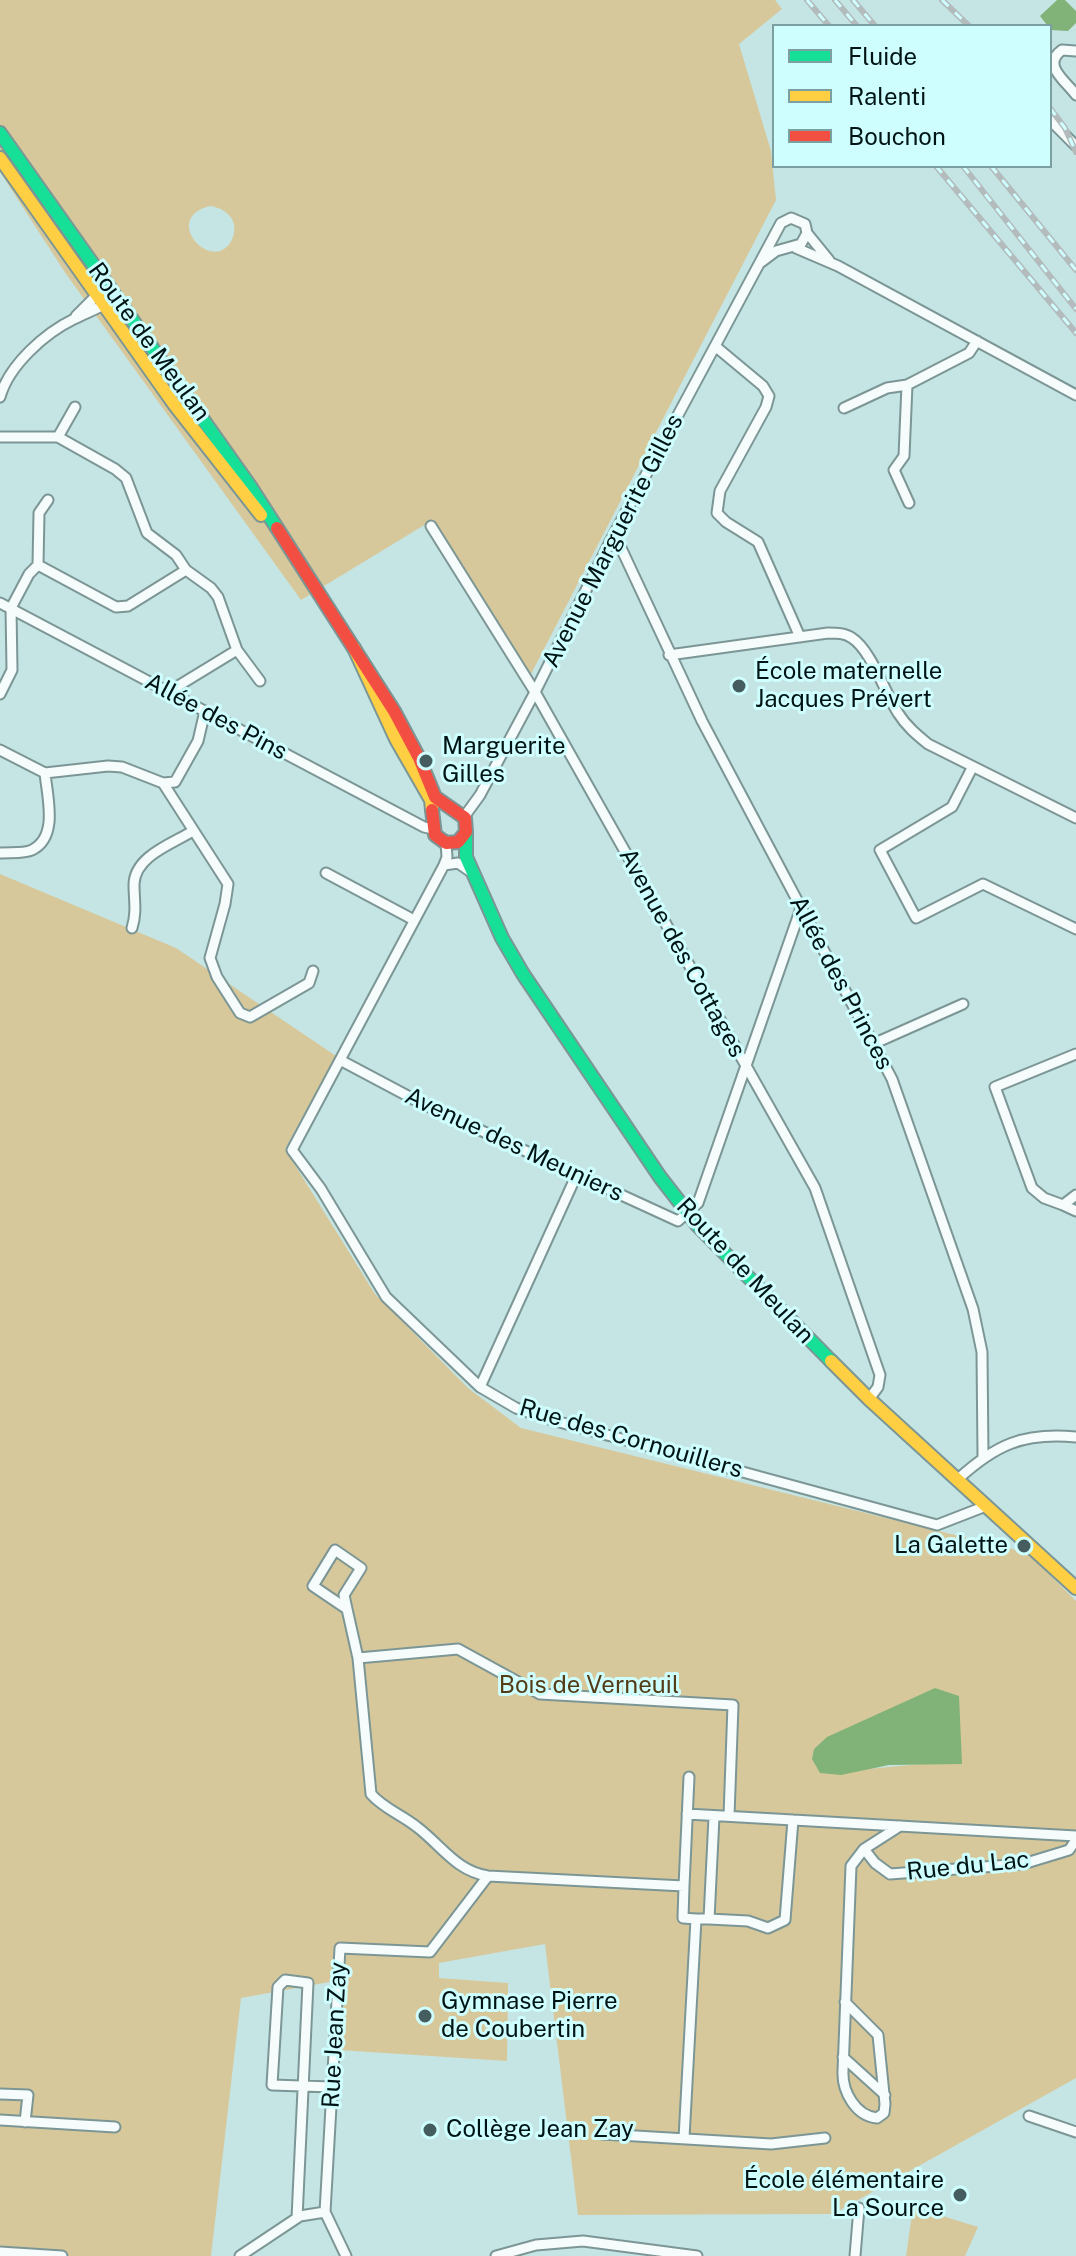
<!DOCTYPE html>
<meta charset="utf-8">
<style>
body{margin:0}
#map{position:relative;width:1076px;height:2256px;overflow:hidden;background:#c5e5e5;font-family:"Public Sans",sans-serif}
canvas{display:block}
.legend{position:absolute;left:772px;top:24px;width:280px;height:144px;box-sizing:border-box;background:#cffefe;border:2px solid #7ca0a1;margin:0;padding:10px 14px;list-style:none;font-size:24px;color:#001415}
.legend li{display:flex;align-items:center;gap:16px;height:40px}
.legend b{width:40px;border:2px solid #7ca0a1}
</style>
<div id="map">
<canvas width="1076" height="2256"></canvas>
<ul class="legend">
<li><b style="height:10px;background:#16e098"></b>Fluide</li>
<li><b style="height:10px;background:#ffcf43"></b>Ralenti</li>
<li><b style="height:10px;background:#f24e42"></b>Bouchon</li>
</ul>
</div>
<script>
const c = document.querySelector('canvas').getContext('2d');
c.lineJoin = 'round';
function fill(path, color) {
  c.fillStyle = color;
  c.fill(path, 'evenodd');
}
function stroke(path, color, width, dash) {
  c.strokeStyle = color;
  c.lineWidth = width;
  c.lineCap = dash ? 'butt' : 'round';
  c.setLineDash(dash || []);
  c.stroke(path);
}
function label(font, color, halo, rows, align = 'center') {
  c.font = font + ' "Public Sans",sans-serif';
  c.lineWidth = 6;
  c.setLineDash([]);
  c.textBaseline = 'middle';
  c.strokeStyle = halo;
  c.fillStyle = color;
  for (const [text, x, y, turn = 0] of rows) {
    c.save();
    c.translate(x, y);
    c.rotate((+turn || 0) * Math.PI / 180);
    c.textAlign = isNaN(turn) ? turn : align;
    if (halo) c.strokeText(text, 0, 0);
    c.fillText(text, 0, 0);
    c.restore();
  }
}
fill(new Path2D(`
 M0,0H775L782,9L739,44L771,151L776,200L529,678L431,521L301,600L66,274L0,172ZM210,206C226,208 239,220 233,237C217,279 158,219 210,206Z
 M0,874L176,948L336,1056L285,1149L375,1294L468,1388L521,1428L1028,1553L1076,1601V2078L833,2214L578,2215L545,1944L439,1963V1978L508,1983L507,2061L339,2050L346,1979L241,1998L211,2256H0ZM959,1696L921,1764L867,1769Z
 M913,2207L978,2227L965,2256H906Z`), '#d7c89b');
fill(new Path2D(`
 M1057,0H1065L1076,11V23L1068,31L1051,30L1040,16Z
 M935,1688L959,1696L962,1764L889,1765L841,1775L820,1773L812,1759L814,1749L827,1737Z`), '#81b278');
const street = new Path2D(`
 M1076,51L1062,50C1041,65 1066,81 1076,95
 M1050,120L1076,146
 M807,233L829,260
 M796,248L838,266L1076,395
 M76,316L93,299L110,288
 M715,346L763,386L769,396L766,407L720,491L717,513L726,522L758,542L800,637
 M0,397C9,365 45,333 74,319C86,313 97,309 109,302
 M844,408L887,388L907,385
 M0,437H58L115,469L126,478L147,533L176,555L186,570L211,588L218,597L237,650L260,681
 M58,437L75,407
 M909,503L894,470L904,456L907,385L969,353L977,341
 M431,526L535,692L815,1188L880,1375L878,1387L869,1399
 M612,538L621,548L702,721L892,1079L973,1309L982,1352L983,1456
 M38,565L39,513L48,500
 M0,603L424,827L433,829
 M669,655L828,633C837,633 845,633 852,638C871,650 885,693 898,713C906,726 917,735 928,744L1076,818
 M0,694L12,670L11,608L29,574L38,565L116,607L128,606L186,570
 M173,694L178,686L237,650
 M0,750L45,773L108,766L122,767L163,783L175,782L198,741L205,711
 M972,768L952,807L880,850L916,918L983,884L1076,929
 M163,783L228,884L225,904L210,958L217,977L240,1013L250,1017L309,983L313,971
 M464,817L480,795L535,692L612,538L781,223L791,218L805,224L807,233L801,244L776,251L760,263
 M446,843L447,857L444,865L292,1150L321,1189L386,1297L480,1387L516,1408L552,1420L937,1525L986,1506
 M0,853C9,852 24,854 32,850C59,837 47,796 45,773
 M444,865L458,863L471,872
 M326,873L414,920
 M132,928C137,912 134,900 134,884C135,856 172,844 193,831
 M873,1044L963,1004
 M1076,1054L995,1087L1032,1188L1044,1198L1063,1205L1076,1195
 M340,1060L421,1103L678,1221L698,1203L801,908
 M1063,1205L1076,1211
 M480,1387L577,1174
 M957,1480C995,1445 1023,1432 1076,1437
 M347,1609L344,1595L361,1568L335,1550L313,1586L347,1609L358,1658L371,1794C384,1809 401,1814 417,1827C442,1846 456,1871 488,1876L684,1886L689,1777
 M358,1658L458,1649L540,1694L733,1705L729,1816
 M687,1814L1076,1836
 M864,1849L875,1863L890,1874L1023,1864L1069,1850L1076,1840
 M684,1886L683,1918L696,1919
 M709,1919L748,1921L768,1928L785,1920L793,1820
 M845,2002L878,2035L885,2104L884,2113L877,2118C856,2116 842,2092 843,2071L851,1866L864,1849L900,1826
 M843,2057L885,2095
 M0,2094L28,2095L25,2122
 M1029,2116L1076,2132
 M0,2120L115,2127
 M602,2134L771,2144L825,2138
 M684,2138L696,1919H709L714,1817
 M297,2218L308,1983L285,1980L278,1987L272,2085L332,2087
 M0,2252L62,2256
 M240,2256L300,2216L325,2212
 M346,2256L325,2212L340,1948L430,1952L488,1876
 M496,2256L536,2245L583,2241L697,2256
 M855,2256L859,2208`);
const fast = new Path2D(`
 M0,133L250,486L277,528
 M466,834V857L502,938L523,974L660,1177L698,1226L831,1361`);
const slow = new Path2D(`
 M0,158L174,404L261,515
 M354,648L396,739L431,800L432,810
 M831,1361L869,1399L1076,1588`);
const jam = new Path2D(`
 M277,528L394,711L419,758L435,797L465,818L466,832L458,842L446,843L435,835L432,810`);
stroke(street, '#7c9696', 13);
stroke(fast, '#7c9696', 16);
stroke(slow, '#7c9696', 16);
stroke(jam, '#7c9696', 16);
stroke(street, '#f6fbfb', 9);
stroke(fast, '#16e098', 12);
stroke(slow, '#ffcf43', 12);
stroke(jam, '#f24e42', 12);
const rail = new Path2D(`
 M807,0L829,26
 M835,0L857,26
 M853,0L875,26
 M942,0L969,26
 M1050,108L1065,128L1076,152
 M936,166L1076,333
 M963,166L1076,309
 M991,166L1076,270`);
stroke(rail, '#b3bbbc', 6);
stroke(rail, '#cffefe', 3, [9]);
for (const [x, y, r, color] of [
 [739,686,8,"#455d5e"],
 [426,761,8,"#455d5e"],
 [1024,1546,8,"#455d5e"],
 [425,2016,8,"#455d5e"],
 [430,2130,8,"#455d5e"],
 [960,2195,8,"#455d5e"]
]) {
  const dot = new Path2D();
  dot.arc(x, y, r, 0, 2 * Math.PI);
  c.fillStyle = color;
  c.fill(dot);
  stroke(dot, '#cffefe', 3);
}
label('24px', '#001415', '#cffefe', [
 ["Route de Meulan",149,342,54],
 ["Avenue Marguerite Gilles",613,541,-63],
 ["Allée des Pins",216,717,28],
 ["Avenue des Cottages",682,953,61],
 ["Allée des Princes",841,983,62],
 ["Avenue des Meuniers",514,1145,25],
 ["Route de Meulan",745,1271,47],
 ["Rue des Cornouillers",631,1439,16],
 ["Rue du Lac",968,1866,-6],
 ["Rue Jean Zay",335,2035,-87]
]);
label('24px', '#001415', '#cffefe', [
 ["École maternelle",755,672],
 ["Jacques Prévert",755,700],
 ["Marguerite",442,747],
 ["Gilles",442,775],
 ["La Galette",1008,1546,"right"],
 ["Gymnase Pierre",441,2002],
 ["de Coubertin",441,2030],
 ["Collège Jean Zay",446,2130],
 ["École élémentaire",944,2181,"right"],
 ["La Source",944,2209,"right"]
], 'left');
label('24px', '#533b15', '#cffefe', [
 ["Bois de Verneuil",589,1686]
]);
</script>
